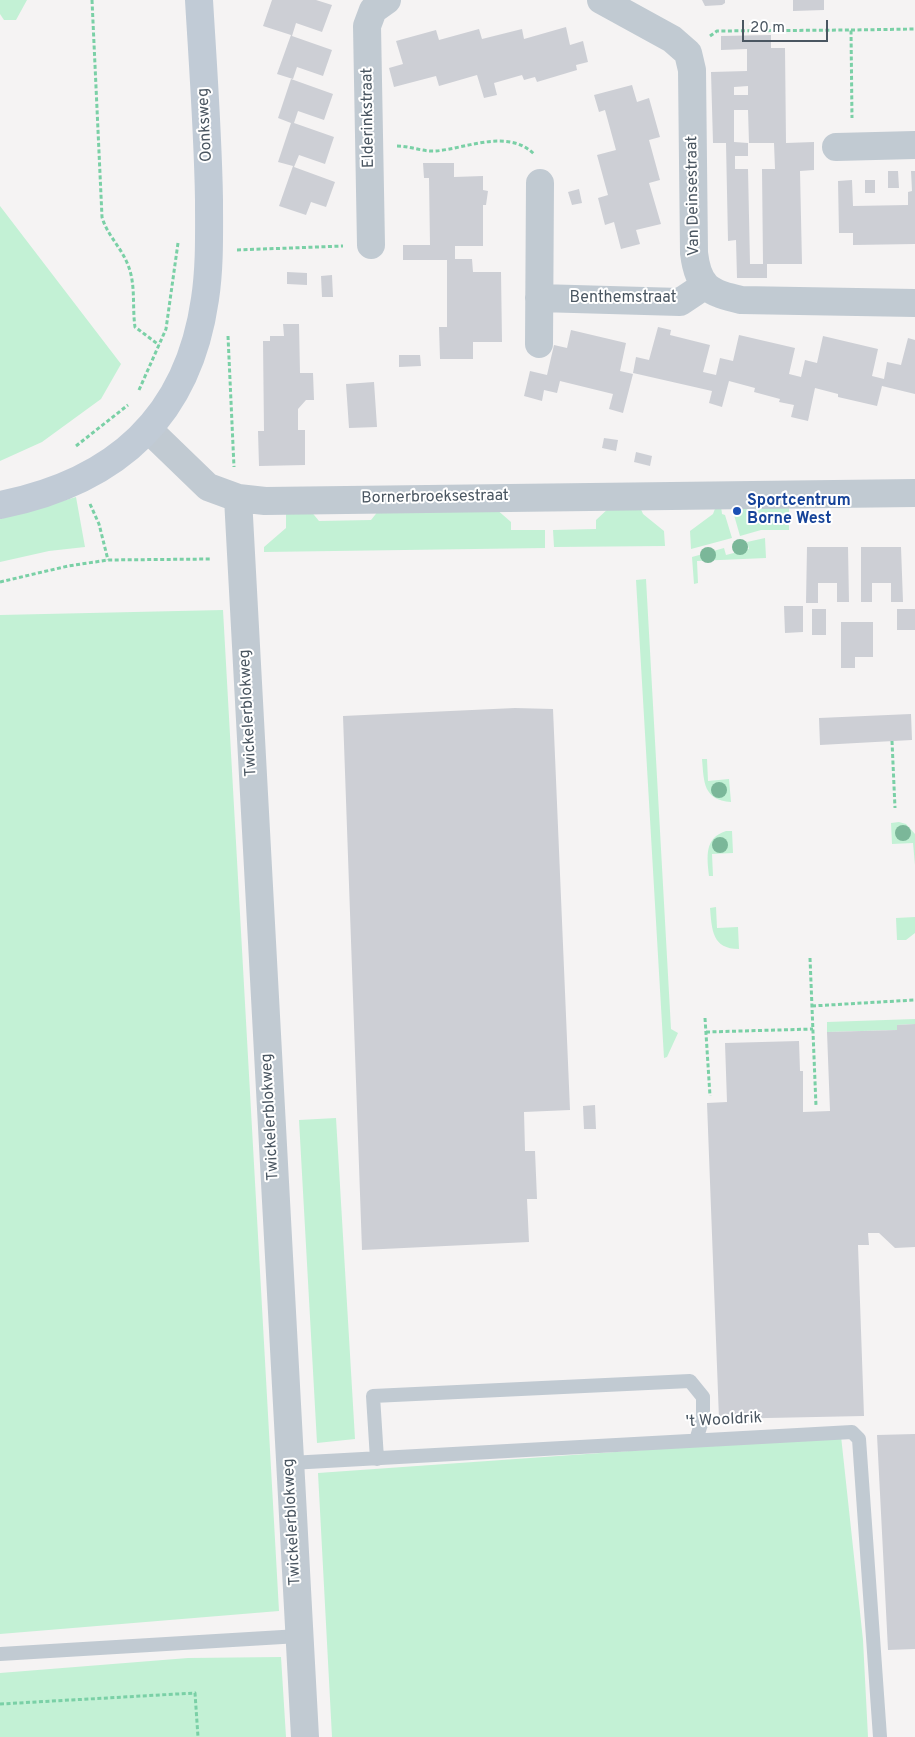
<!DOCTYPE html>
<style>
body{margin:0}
#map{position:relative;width:915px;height:1737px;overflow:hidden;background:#f5f3f3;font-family:Overpass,sans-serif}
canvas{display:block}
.scale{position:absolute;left:742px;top:20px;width:86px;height:22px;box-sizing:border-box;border:2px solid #4a5661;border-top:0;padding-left:6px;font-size:15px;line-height:18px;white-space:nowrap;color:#4a5661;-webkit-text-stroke:4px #fff;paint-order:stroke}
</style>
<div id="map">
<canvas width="915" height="1737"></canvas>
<div class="scale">20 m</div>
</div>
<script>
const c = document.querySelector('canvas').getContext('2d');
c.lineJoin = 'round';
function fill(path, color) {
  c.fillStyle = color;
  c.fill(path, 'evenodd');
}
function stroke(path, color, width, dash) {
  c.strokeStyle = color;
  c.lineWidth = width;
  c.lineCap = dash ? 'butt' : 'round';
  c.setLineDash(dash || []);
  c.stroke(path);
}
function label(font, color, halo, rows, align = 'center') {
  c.font = font + ' Overpass,sans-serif';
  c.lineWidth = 4;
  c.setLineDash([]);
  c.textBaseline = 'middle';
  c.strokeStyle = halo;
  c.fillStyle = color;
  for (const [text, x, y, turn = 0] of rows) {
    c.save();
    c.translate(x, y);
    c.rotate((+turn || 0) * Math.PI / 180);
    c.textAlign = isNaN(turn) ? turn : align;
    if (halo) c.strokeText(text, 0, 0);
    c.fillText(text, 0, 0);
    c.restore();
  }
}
fill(new Path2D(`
 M0,0H27L16,20H4L0,14Z
 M0,206L121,364L101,399L42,442L0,461Z
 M76,497L85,547L49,551L0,562V519Z
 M789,505V530H761L740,536L734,515L739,514V506Z
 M716,506H721L722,514L725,515L732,538L691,549L690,531L713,514Z
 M610,507H640L643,514L664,531L665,546L554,547L553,530L596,529V520Z
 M495,508L511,522V530H545V548L264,552V547L286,528V511L310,510L319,521L371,520L379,510Z
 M765,538L766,558L697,561L698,583L694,584L692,557L724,548L726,555L749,549L747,542Z
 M646,579L671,1029L678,1033L667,1057L664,1058L636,580Z
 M223,610L279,1611L0,1634V615Z
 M702,759H707L708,781L729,779L731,802C703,800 704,782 702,759Z
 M899,822L906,824L915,834V865L913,843L892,844L891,823Z
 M726,831H732L733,853L712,854L713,876H709C707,857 704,838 726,831Z
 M716,907L717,928L738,927L739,949C712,949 712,930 710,908Z
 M915,917V933L906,940H897L896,918Z
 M915,1019V1024L897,1025V1030L827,1032V1022Z
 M336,1118L355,1439L317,1443L299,1120Z
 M841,1436L863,1640L868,1737H332L318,1473Z
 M281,1657L286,1737H0V1673L188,1658Z`), '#c3f1d5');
fill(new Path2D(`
 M272,0H316L332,5L322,32L296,23L292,36L332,50L323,76L297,67L293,79L277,74L291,35L263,26Z
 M702,0H725V3L722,5L705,6Z
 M793,0H824V10L793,11Z
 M566,27L570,45L583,41L588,62L576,65L577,70L537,82L535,77L524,80L522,75L494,83L497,95L484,98L477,75L439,86L436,76L394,87L389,68L403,64L396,41L436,30L439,40L479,29L482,39L522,29L524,39Z
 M771,35V48H785L786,143L814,142V170L800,171L802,264H767V278H737L736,240L728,241L726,143H713L711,72L747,71V49L721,50V36ZM748,86V95H734V87ZM734,110H748L749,143H774L775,169H762L763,264H750L748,169H735V156H748V143L734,142Z
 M291,79L333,94L324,120L298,111L294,123L334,137L325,164L299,155L294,167L335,182L326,207L311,202L306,215L279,206L293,166L278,162L291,123L278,118Z
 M632,85L637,102L649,98L660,137L649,140L660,180L649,183L661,224L636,230L640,244L621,249L614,222L605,225L598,198L608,195L597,155L616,150L605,110L599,112L594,95Z
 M423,163H454V177L483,176V190L488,191L486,205H483V246H455V259H472L473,272H501L502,342H473V359H440L439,327H447V260H403V245H430L429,178H424Z
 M888,171H898L899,188H888Z
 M911,171H915V244L853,245V233H839L838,181L852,180L853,206L908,205V192L912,191Z
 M865,180H875V193H865Z
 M579,189L582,203L572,205L568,192Z
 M287,272L307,273V285L287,284Z
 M332,275L333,297H322L321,276Z
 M283,324H299L300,373H313L314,400H306L298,409V430H305V465L259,466L258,431H264L263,341H270V336H284Z
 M658,327L671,330L670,335L710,345L703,372L716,375L720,358L733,361L739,335L795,348L789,374L801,377L805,360L817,363L823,336L878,349L872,376L884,379L887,362L901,365L908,338L915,340V394L882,386L877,406L838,397V394L815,388L808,421L791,417L794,405L779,402L780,399L754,392L755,388L729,381L722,407L709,403L712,391L633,373L636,357L649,360Z
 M571,330L626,343L620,371L633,374L623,413L609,409L613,394L560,381L557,393L544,390L542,401L524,396L530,371L547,375L554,345L567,348Z
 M399,355H420L421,366L399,367Z
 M374,382L377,427L349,428L346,384Z
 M604,438L618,440L616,451L602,448Z
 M636,452L652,456L650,466L634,462Z
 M807,547H848L849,602H837V583H818V603H806Z
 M861,547H901L903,602H891V583H872V602H861Z
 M784,606H803V632L785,633Z
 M812,609H826V635H812Z
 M897,609H915V630H897Z
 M841,622H873V657H855V668H841Z
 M515,708L553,709L570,1110L524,1112L525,1151H535L537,1199H527L529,1242L362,1250L343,716Z
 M911,714L912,740L820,745L819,718Z
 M915,1024V1247L895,1248L879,1233H868L869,1245H858L864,1416L719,1419L707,1103L727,1102L725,1043L799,1041L800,1071H803V1112L830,1111L827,1032L897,1030V1025Z
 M595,1105L596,1129H584L583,1106Z
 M915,1434V1649L888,1650L877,1435Z`), '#cdcfd5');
stroke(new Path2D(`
 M92,0L102,217C107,235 121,247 128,265C136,285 132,306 135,327L159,345
 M851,30L915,29
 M710,36L717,31L851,30L852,118
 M397,146C410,146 423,152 436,151C468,148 509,128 535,155
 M237,250L343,246
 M228,336L234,467
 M139,390L166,329L178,243
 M76,446L128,405
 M90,504L99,524L108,560
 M0,582L68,566L108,560L212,559
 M892,741L895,808
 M810,958L816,1106
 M812,1006L915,1000
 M705,1018L710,1096
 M706,1032L813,1029
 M0,1704L195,1693L198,1737`), '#7ad0a6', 3, [4, 2.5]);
stroke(new Path2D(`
 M377,1459L373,1396L690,1381L703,1397V1418L696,1440
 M290,1463L852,1432L859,1439L880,1737
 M0,1654L299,1636`), '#c1cad2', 14);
stroke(new Path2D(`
 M601,0L672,39L688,53L692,70L694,253C698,287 709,293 741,300L915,303
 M836,147L915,145
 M371,245L367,26L373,10L387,0
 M539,298L680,302L704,286
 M539,344L540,183
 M149,430L208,487L238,498L265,501L915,493
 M238,498L305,1737`), '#c1cad2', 28);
stroke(new Path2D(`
 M0,505C115,482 188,418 205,299C210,266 209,233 209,200C208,134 203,67 199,0`), '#c1cbd6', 28);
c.fillStyle = '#7bb799';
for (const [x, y] of [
 [740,547],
 [708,555],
 [719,790],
 [903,833],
 [720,845]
]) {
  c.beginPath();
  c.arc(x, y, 8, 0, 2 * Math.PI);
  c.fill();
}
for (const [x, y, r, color] of [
 [737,511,5,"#1a4fb4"]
]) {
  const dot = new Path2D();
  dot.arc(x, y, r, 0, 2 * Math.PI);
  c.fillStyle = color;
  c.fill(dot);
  stroke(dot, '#fff', 2);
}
label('16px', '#4a5661', '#fff', [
 ["Elderinkstraat",369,118,-91],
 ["Oonksweg",206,125,-93],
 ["Van Deinsestraat",694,196,-91],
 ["Benthemstraat",623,299],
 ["Bornerbroeksestraat",435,498,-1],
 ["Twickelerblokweg",249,713,-93],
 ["Twickelerblokweg",271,1117,-93],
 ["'t Wooldrik",724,1421,-3],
 ["Twickelerblokweg",293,1522,-93]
]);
label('bold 16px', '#164399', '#fff', [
 ["Sportcentrum",747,502],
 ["Borne West",747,520]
], 'left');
</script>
